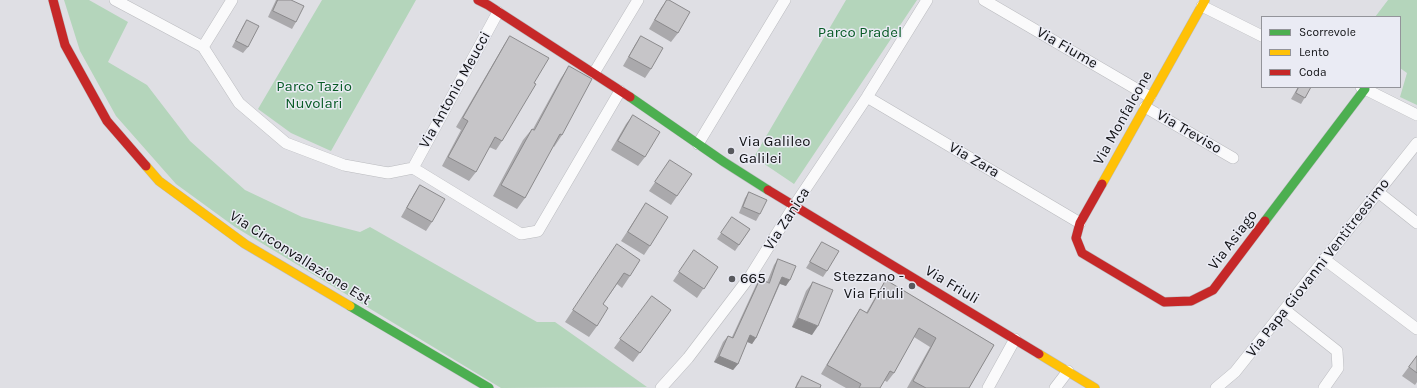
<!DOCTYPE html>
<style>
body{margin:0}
#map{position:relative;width:1417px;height:388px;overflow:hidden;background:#dfdfe4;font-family:Karla,sans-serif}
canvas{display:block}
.legend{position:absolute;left:1261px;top:16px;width:140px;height:72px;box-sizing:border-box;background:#eaebf4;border:1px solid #93949a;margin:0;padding:5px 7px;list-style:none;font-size:12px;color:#101114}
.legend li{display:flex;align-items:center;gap:8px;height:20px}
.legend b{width:20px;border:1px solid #93949a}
</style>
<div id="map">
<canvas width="1417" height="388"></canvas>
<ul class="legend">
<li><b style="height:5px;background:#4caf50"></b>Scorrevole</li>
<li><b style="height:5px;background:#ffc107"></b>Lento</li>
<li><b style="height:5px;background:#c62828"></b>Coda</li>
</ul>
</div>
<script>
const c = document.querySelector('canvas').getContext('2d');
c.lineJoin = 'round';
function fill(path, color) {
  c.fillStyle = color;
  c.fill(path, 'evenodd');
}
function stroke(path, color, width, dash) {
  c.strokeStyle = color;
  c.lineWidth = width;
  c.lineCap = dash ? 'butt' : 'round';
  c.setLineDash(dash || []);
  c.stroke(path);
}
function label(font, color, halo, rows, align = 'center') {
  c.font = font + ' Karla,sans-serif';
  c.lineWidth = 3;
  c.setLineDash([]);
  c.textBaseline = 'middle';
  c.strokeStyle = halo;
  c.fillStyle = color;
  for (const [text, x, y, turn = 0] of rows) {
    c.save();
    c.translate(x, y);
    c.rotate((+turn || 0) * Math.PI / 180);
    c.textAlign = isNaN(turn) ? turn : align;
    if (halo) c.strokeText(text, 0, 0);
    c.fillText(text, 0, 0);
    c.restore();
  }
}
fill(new Path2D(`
 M64,0H89L128,22L108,62L147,85L190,141L245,190L302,217L360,232L370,227L537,322H555L647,387L501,388L235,227L176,184L116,116L80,51Z
 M322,0H416L331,151L291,133L258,109Z
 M846,0H917L794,184L754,157Z
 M1388,0H1417V105L1400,97L1407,73L1400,68V17H1375Z`), '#b4d5bb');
const street = new Path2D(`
 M115,0L203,47L239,103L286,143L344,165L388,173L413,168L521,234L538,231L620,91
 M984,0L1150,97
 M1202,6L1262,36
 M203,47L232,0
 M594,73L638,0
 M1361,87L1417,115
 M867,97L1080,223
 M1145,107L1233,158
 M698,144L785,0
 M413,168L498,12
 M1378,192L1417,223
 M1324,259L1417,329
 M1285,310L1337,351L1338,368L1324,388
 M661,388L688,358L751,275L794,206L867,97L927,0
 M988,388L1015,339
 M1055,388L1068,371
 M1216,388L1235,372L1417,143`);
const fast = new Path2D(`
 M630,97L724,162L768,190
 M1265,221L1365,89
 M350,306L489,388`);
const slow = new Path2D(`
 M146,166L159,181L245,244L350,306
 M1102,184L1205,0
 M1039,354L1095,388`);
const jam = new Path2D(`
 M53,0L65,45L107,121L146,166
 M478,0L488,5L630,97
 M1102,184L1080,223L1076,238L1082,253L1164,302L1191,301L1213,290L1265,221
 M768,190L1039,354`);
stroke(street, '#babbbf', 12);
stroke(fast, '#babbbf', 10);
stroke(slow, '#babbbf', 10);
stroke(jam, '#babbbf', 10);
stroke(street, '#fafafb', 11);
stroke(fast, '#4caf50', 9);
stroke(slow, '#ffc107', 9);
stroke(jam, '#c62828', 9);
fill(new Path2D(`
 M276,0H291L296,22L292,29L268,17Z
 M667,0L678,33L671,42L649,29L661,8Z
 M247,20L248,47L243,53L232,47L243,26Z
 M510,36L502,141L496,150L489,147L476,172L469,181L442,166L461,130L456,127L504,45Z
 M641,36L651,69L645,78L623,66L635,45Z
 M569,66L562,135L554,147L553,146L525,198L517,209L493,196L523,140L532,129H533L561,78Z
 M1298,87H1311L1301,104L1291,99Z
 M633,115L645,157L638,166L611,150L626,124Z
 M670,160L677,196L671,205L649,191Z
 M420,185L432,222L426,231L401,217L414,194Z
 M749,192L760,214L756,221L739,213L745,198Z
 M646,203L650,246L644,255L621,241Z
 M732,217L750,229L735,251L717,239Z
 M822,242L827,271L823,277L806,268Z
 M617,244L630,276L622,288L617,284L603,304L597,326L589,337L565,322Z
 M694,250L718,267L697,298L673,281Z
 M778,259L786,286L780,284L756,338L752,344L747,342L738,364L733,370L714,362L723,342L728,336L732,337L756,285L760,279L767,282L774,265Z
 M886,280L994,345L969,388H907L930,347L914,337L894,373L887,382L884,380L880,388H846L821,374L854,318L860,309L866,313L880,289Z
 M813,282L812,335L792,327L806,291Z
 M652,296L671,310L633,362L614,348Z
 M1417,356V382L1415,385L1402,376Z
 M802,376L820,388H795L797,383Z`), '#aaa9ac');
fill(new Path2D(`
 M782,277L790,280L786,286L778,283Z
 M798,318L818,326L812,335L792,327Z
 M750,335L756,338L752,344L746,341Z
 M719,356L738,364L733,370L714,362Z`), '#8b8a8c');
const building = new Path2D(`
 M278,0H291L304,6L296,22L273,11Z
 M667,0H669L690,12L678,33L655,20Z
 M247,20L259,26L248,47L236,41Z
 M510,36L549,58L534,83L536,84L502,141L495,137L476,172L448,157L468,121L463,118Z
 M641,36L663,48L651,69L629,57Z
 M569,66L592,79L562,135L560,134L525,198L501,185L532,129L534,130Z
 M1299,87H1311L1305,98L1296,93Z
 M633,115L660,132L645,157L618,141Z
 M670,160L692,174L677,196L655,182Z
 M420,185L445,199L432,222L407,208Z
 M749,192L767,200L760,214L743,207Z
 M646,203L668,217L650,246L628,232Z
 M732,217L750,229L739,245L721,233Z
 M822,242L839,251L827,271L810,262Z
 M617,244L640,260L630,276L624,273L603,304L608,308L597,326L573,310Z
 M694,250L718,267L704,289L679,272Z
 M778,259L796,266L790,280L782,277L756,338L750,335L738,364L719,356L728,336L733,338L760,279L769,283Z
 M886,280L994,345L969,388H926L913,381L936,338L919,328L894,373L890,371L880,388H859L861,384L827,365L860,309L867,313Z
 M813,282L833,290L818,326L798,318Z
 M652,296L671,310L640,353L620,339Z
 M1417,356V373L1409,367Z
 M802,376L821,385L820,388H796Z`);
fill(building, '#c6c5c8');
stroke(building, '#8b8a8c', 1);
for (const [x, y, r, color] of [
 [731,151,4,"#58595d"],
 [732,279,4,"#58595d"],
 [912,286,4,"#58595d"]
]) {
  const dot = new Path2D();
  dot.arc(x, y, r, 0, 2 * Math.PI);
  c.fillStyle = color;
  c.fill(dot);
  stroke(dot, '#eaebf4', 1.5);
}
label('15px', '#085b26', '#eaebf4', [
 ["Parco Pradel",860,33],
 ["Parco Tazio",314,87],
 ["Nuvolari",314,104]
]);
label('15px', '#101114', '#eaebf4', [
 ["Via Fiume",1067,48,30],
 ["Via Antonio Meucci",455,90,-61],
 ["Via Monfalcone",1123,118,-61],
 ["Via Treviso",1189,132,30],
 ["Via Zara",974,160,30],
 ["Via Zanica",787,219,-57],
 ["Via Asiago",1233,240,-53],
 ["Via Circonvallazione Est",300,258,32],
 ["Via Papa Giovanni Ventitreesimo",1318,268,-52],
 ["Via Friuli",952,285,31]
]);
label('15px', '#101114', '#eaebf4', [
 ["Via Galileo",739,142],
 ["Galilei",739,159],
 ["Stezzano -",904,277,"right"],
 ["Via Friuli",904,294,"right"],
 ["665",740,279]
], 'left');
</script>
